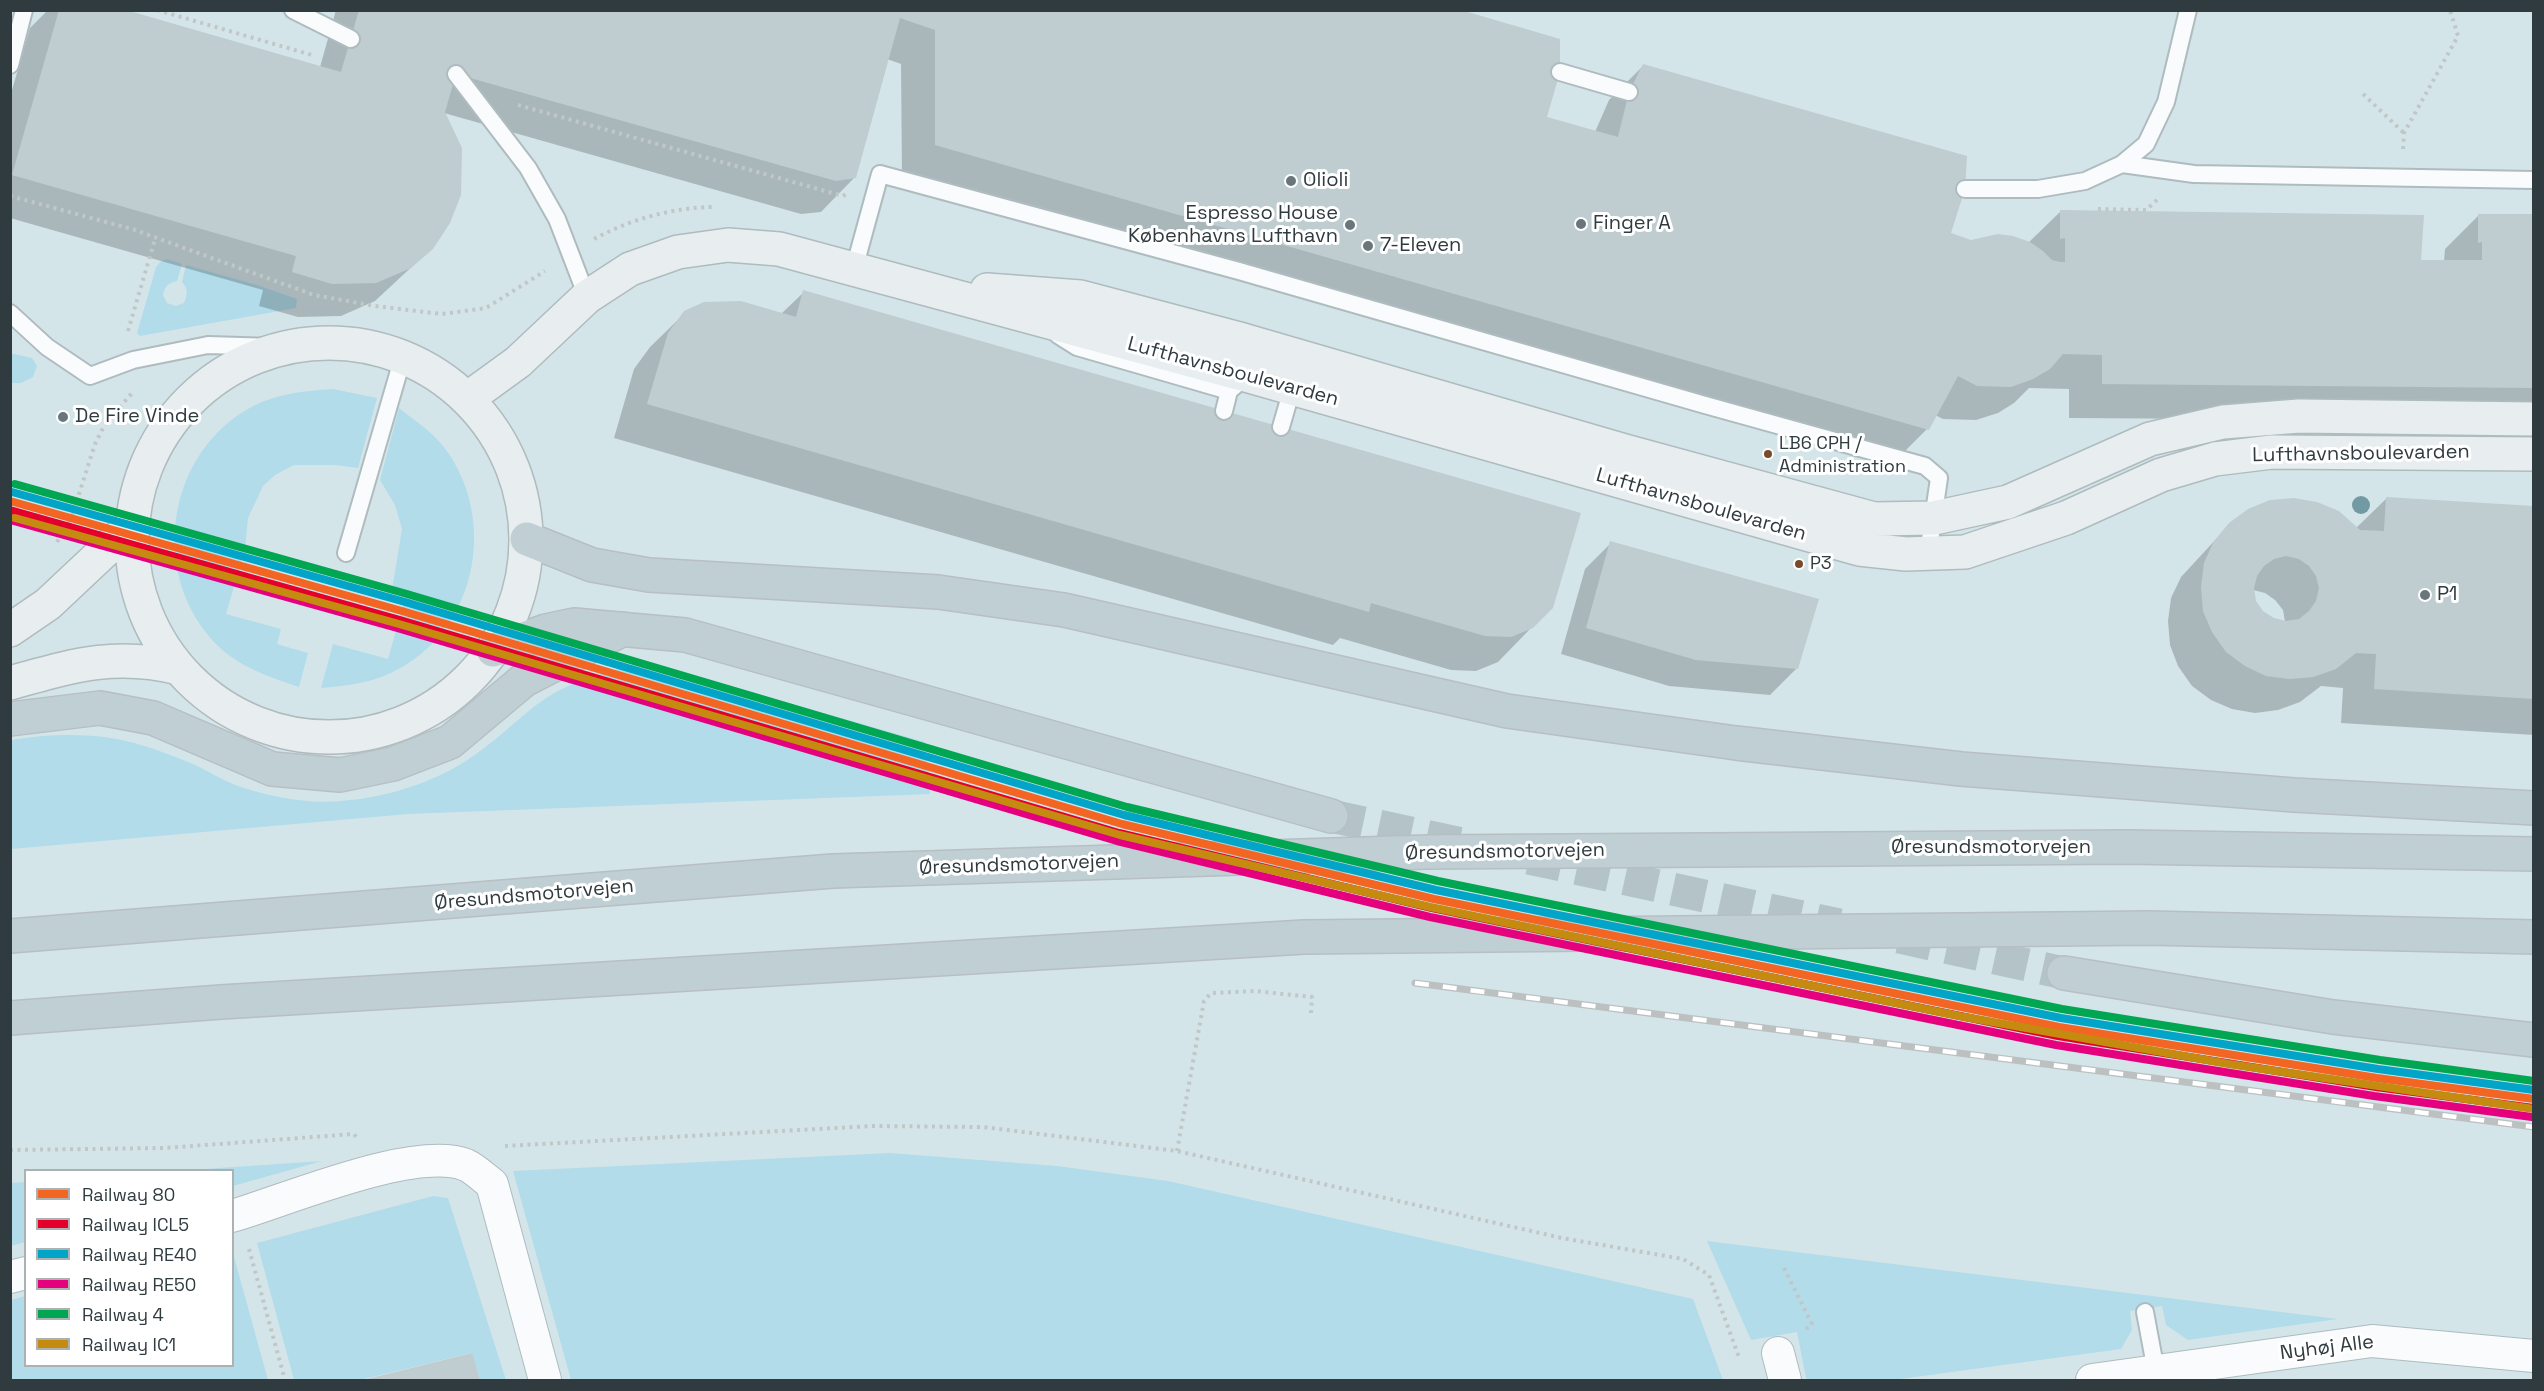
<!DOCTYPE html>
<meta charset="utf-8">
<style>
body{margin:0}
#map{position:relative;width:2544px;height:1391px;overflow:hidden;background:#d4e5ea;font-family:"Space Grotesk",sans-serif}
canvas{display:block}
.frame{position:absolute;inset:0;border:12px solid #2f3b3f;pointer-events:none}
.legend{position:absolute;left:24px;top:1169px;width:210px;height:198px;box-sizing:border-box;background:#fff;border:2px solid #acb1b2;margin:0;padding:8px 10px;list-style:none;font-size:18px;color:#2f3b3f}
.legend li{display:flex;align-items:center;gap:12px;height:30px}
.legend b{width:30px;border:2px solid #acb1b2}
</style>
<div id="map">
<canvas width="2544" height="1391"></canvas>
<div class="frame"></div>
<ul class="legend">
<li><b style="height:8px;background:#f26522"></b>Railway 80</li>
<li><b style="height:8px;background:#e4002b"></b>Railway ICL5</li>
<li><b style="height:8px;background:#02a4c7"></b>Railway RE40</li>
<li><b style="height:8px;background:#e5007d"></b>Railway RE50</li>
<li><b style="height:8px;background:#00a651"></b>Railway 4</li>
<li><b style="height:8px;background:#c58b10"></b>Railway IC1</li>
</ul>
</div>
<script>
const c = document.querySelector('canvas').getContext('2d');
c.lineJoin = 'round';
function fill(path, color) {
  c.fillStyle = color;
  c.fill(path, 'evenodd');
}
function stroke(path, color, width, dash) {
  c.strokeStyle = color;
  c.lineWidth = width;
  c.lineCap = dash ? 'butt' : 'round';
  c.setLineDash(dash || []);
  c.stroke(path);
}
function label(font, color, halo, rows, align = 'center') {
  c.font = font + ' "Space Grotesk",sans-serif';
  c.lineWidth = 6;
  c.setLineDash([]);
  c.textBaseline = 'middle';
  c.strokeStyle = halo;
  c.fillStyle = color;
  for (const [text, x, y, turn = 0] of rows) {
    c.save();
    c.translate(x, y);
    c.rotate((+turn || 0) * Math.PI / 180);
    c.textAlign = isNaN(turn) ? turn : align;
    if (halo) c.strokeText(text, 0, 0);
    c.fillText(text, 0, 0);
    c.restore();
  }
}
fill(new Path2D(`
 M167,259L182,264L177,281C168,283 165,286 163,295L167,303L176,306L184,303C188,294 188,289 182,282L186,265L257,285L297,299L296,308L140,336L137,333L156,267L161,261Z
 M10,353L32,358L37,366L33,377L21,383H11Z
 M333,389L377,398L358,468L335,465H294L275,475L263,486L248,518L245,549L226,614L281,629L277,644L308,653L299,687C270,677 241,668 218,646C150,579 164,459 246,410C273,394 302,391 333,389Z
 M399,408C417,422 437,435 449,454C500,531 471,641 384,676C364,684 342,686 321,688L333,644L388,659L406,595L392,590L402,529L395,505L380,480Z
 M633,665L660,666L925,742L930,794L408,814L11,849V740C52,733 101,732 141,745C158,750 176,757 193,764C208,771 222,780 238,786C269,797 308,804 341,801C391,797 444,780 484,748C509,730 529,707 556,692C580,679 607,672 633,665Z
 M890,1153L1057,1166L1168,1181L1693,1299L1723,1380H571L513,1171Z
 M322,1161L233,1186L232,1170H189Z
 M25,1182V1242L11,1246V1183Z
 M433,1196L448,1198L506,1380H480L471,1353L360,1380H294L257,1243Z
 M1707,1241L2338,1319L2188,1340L2166,1325L2162,1306L2130,1311L2132,1330L2121,1349L1893,1380H1809L1806,1378L1797,1332L1751,1340Z
 M233,1253L268,1380H11V1300L25,1296L26,1366H232Z`), '#b2dce9');
fill(new Path2D(`
 M48,10H121L320,67L336,10H1455L1545,118L1595,132L1609,100L1643,66L1949,234L1971,241L2028,243L2061,211L2419,261H2444L2445,249L2479,215L2534,216V421L2069,418V389L2029,388L2014,403L1998,413L1976,420L1943,419L1935,415L1927,429L1893,463L902,179L901,64L887,59L855,177L821,212L801,214L444,113L432,248L375,301L341,316L298,317L259,306L263,290L10,218V97L30,28Z
 M804,292L1532,627L1498,662L1476,671L1451,670L1340,638L1333,645L614,438L634,369L650,347L685,313L781,314Z
 M2387,498L2534,507V735L2341,723L2343,688L2321,686L2300,702L2278,710L2255,713L2232,709L2211,700L2192,686L2178,666L2170,645L2168,621L2171,598L2181,577L2230,524L2356,528ZM2253,590L2265,593L2275,600L2283,610L2285,622L2273,620L2262,613L2255,602Z
 M1611,543L1796,669L1770,695L1669,686L1561,654L1585,569Z
 M471,1354L478,1380H366Z`), '#0003');
fill(new Path2D(`
 M59,10H126L341,72L359,10H1461L1560,39V72L1547,117L1618,137L1629,92L1643,64L1967,156L1965,189L1951,233L1971,240L1998,234L2013,236L2030,242L2043,251L2052,260L2060,262H2065V238L2060,239V210L2424,215L2421,260H2482V242L2478,243V214H2534V388L2102,384V355L2063,354L2050,369L2033,379L2011,387L1977,386L1958,376L1929,430L935,145V30L900,18L856,178L836,181L456,74L445,112L462,148L461,195L450,223L433,249L411,268L376,283L332,284L292,272L296,256L12,175Z
 M803,290L1581,513L1553,608L1533,628L1511,637L1485,636L1371,603L1369,612L647,404L668,333L684,311L704,302L741,301L796,317Z
 M2386,497L2534,506V699L2374,689L2376,654L2356,653L2336,669L2313,677L2290,679L2266,676L2245,666L2226,652L2212,632L2203,611L2201,587L2204,563L2214,541L2229,523L2248,509L2270,500L2294,498L2317,502L2339,511L2360,530L2384,531ZM2286,556L2299,559L2309,566L2316,576L2319,588L2316,601L2309,611L2299,619L2286,621L2274,618L2263,611L2256,601L2254,588L2257,576L2264,566L2274,559Z
 M1610,541L1819,599L1798,669L1696,660L1586,628Z
 M472,1353L480,1380H363Z`), '#bfccd0');
stroke(new Path2D(`
 M1331,816L1467,845
 M1529,858L1839,925
 M1899,937L2064,973`), '#b3c3c8', 33, [33, 16]);
const lane = new Path2D(`
 M293,10L351,39
 M10,65L24,10
 M1560,72L1629,92
 M456,74L528,168L557,219L587,297
 M2122,164L2146,144L2166,102L2188,10
 M1965,189H2038L2085,181L2122,164L2194,174L2534,180
 M854,269L880,174L1239,271L1705,405L1925,466L1939,478L1928,554
 M10,313L47,347L90,376L133,360L208,345L274,347
 M1058,335L1077,347L1229,391
 M1224,411L1229,391L1237,384
 M1281,427L1294,382
 M346,553L403,357
 M2145,1312L2156,1371`);
const street = new Path2D(`
 M232,1216C287,1200 415,1145 466,1165C475,1169 484,1178 492,1184L545,1380
 M10,1277L26,1273
 M1778,1353L1785,1380
 M2092,1380L2372,1341L2534,1356`);
const secondary = new Path2D(`
 M987,290L1080,297L1243,340L1625,451L1874,519L1934,518L2008,502L2150,439L2223,422L2299,416L2534,419
 M132 540a197 197 0 1 1 394 0a197 197 0 1 1-394 0Z
 M467,399L518,362L587,297L630,269L678,252L728,245L779,249L1246,375L1859,549L1906,554L1965,552L2066,518L2161,475L2215,459L2272,452L2534,454
 M10,630L48,604L132,525
 M10,683C72,666 114,652 179,668`);
const highway = new Path2D(`
 M527,539L592,565L649,575L938,592L1064,610L1507,711L1736,743L1961,769L2294,795L2534,808
 M493,650L546,631L574,625L685,635L1331,816
 M10,719L100,708L153,718L272,769L340,775L393,764L450,742L524,680L623,629
 M10,936L833,871L1427,852L2128,847L2534,854
 M2064,973L2333,1017L2534,1040
 M10,1018L221,1002L1304,937L2149,928L2534,937`);
stroke(lane, '#aebbbf', 20);
stroke(street, '#aebbbf', 34);
stroke(secondary, '#aebbbf', 36);
stroke(highway, '#b7bfc3', 36);
stroke(new Path2D(`
 M157,10L312,55
 M2363,94L2404,133
 M518,105L843,196L846,194
 M2403,149L2404,133L2458,36L2450,10
 M10,196L132,229L314,295L375,306L442,314L486,308L545,271
 M2098,209L2146,210L2158,199
 M594,239C631,219 674,207 716,207
 M128,331L155,239
 M57,542L71,519L95,444L104,426L132,393
 M505,1146L873,1126L983,1127L1177,1151L1562,1238L1683,1259L1709,1275L1740,1360
 M10,1150L165,1148L354,1134L357,1138
 M1177,1151L1204,1001L1211,993L1255,991L1312,997L1311,1013
 M249,1249L285,1380
 M1784,1268L1812,1324L1804,1331`), '#c1c7c7', 4, [3, 4.5]);
stroke(lane, '#f9fbfc', 16);
stroke(street, '#f9fbfc', 32);
stroke(secondary, '#e8eeef', 33);
stroke(highway, '#bfcfd3', 33);
const rail = new Path2D(`
 M1415,983L2534,1127`);
stroke(rail, '#bcc0c1', 7);
stroke(rail, '#fff', 4.5, [14]);
stroke(new Path2D(`
 M10,501L402,611L1122,824L1434,899L2059,1027L2377,1078L2534,1099`), '#f26522', 8);
stroke(new Path2D(`
 M10,510L400,620L1119,833L1432,908L2058,1036L2376,1087L2533,1108`), '#e4002b', 8);
stroke(new Path2D(`
 M12,492L405,602L1124,815L1436,890L2061,1018L2378,1069L2534,1090`), '#02a4c7', 8);
stroke(new Path2D(`
 M10,520L397,628L1117,841L1430,917L2056,1045L2374,1096L2532,1117`), '#e5007d', 8);
stroke(new Path2D(`
 M15,484L407,594L1127,807L1438,881L2062,1009L2380,1060L2534,1081`), '#00a651', 8);
stroke(new Path2D(`
 M15,518L399,624L1120,835L1430,907L1959,1016L2229,1064L2534,1109`), '#c58b10', 8);
c.fillStyle = '#719aa5';
for (const [x, y] of [
 [2361,505]
]) {
  c.beginPath();
  c.arc(x, y, 9, 0, 2 * Math.PI);
  c.fill();
}
for (const [x, y, r, color] of [
 [1291,181,6,"#69767b"],
 [1581,224,6,"#69767b"],
 [1350,225,6,"#69767b"],
 [1368,246,6,"#69767b"],
 [63,417,6,"#69767b"],
 [1768,454,5,"#7a4b2a"],
 [1799,564,5,"#7a4b2a"],
 [2425,595,6,"#69767b"]
]) {
  const dot = new Path2D();
  dot.arc(x, y, r, 0, 2 * Math.PI);
  c.fillStyle = color;
  c.fill(dot);
  stroke(dot, '#fff', 2);
}
label('18px', '#2f3b3f', '#fff', [
 ["LB6 CPH /",1779,444],
 ["Administration",1779,467],
 ["P3",1810,564]
], 'left');
label('20px', '#2f3b3f', '#fff', [
 ["Olioli",1303,181],
 ["Espresso House",1338,214,"right"],
 ["Københavns Lufthavn",1338,237,"right"],
 ["Finger A",1593,224],
 ["7-Eleven",1380,246],
 ["De Fire Vinde",75,417],
 ["P1",2437,595]
], 'left');
label('20px', '#2f3b3f', '#fff', [
 ["Lufthavnsboulevarden",1233,372,15],
 ["Lufthavnsboulevarden",2361,454,-1],
 ["Lufthavnsboulevarden",1701,505,16],
 ["Øresundsmotorvejen",1991,848],
 ["Øresundsmotorvejen",1505,852,-1],
 ["Øresundsmotorvejen",1019,865,-2],
 ["Øresundsmotorvejen",534,895,-5],
 ["Nyhøj Alle",2327,1348,-7]
]);
</script>
